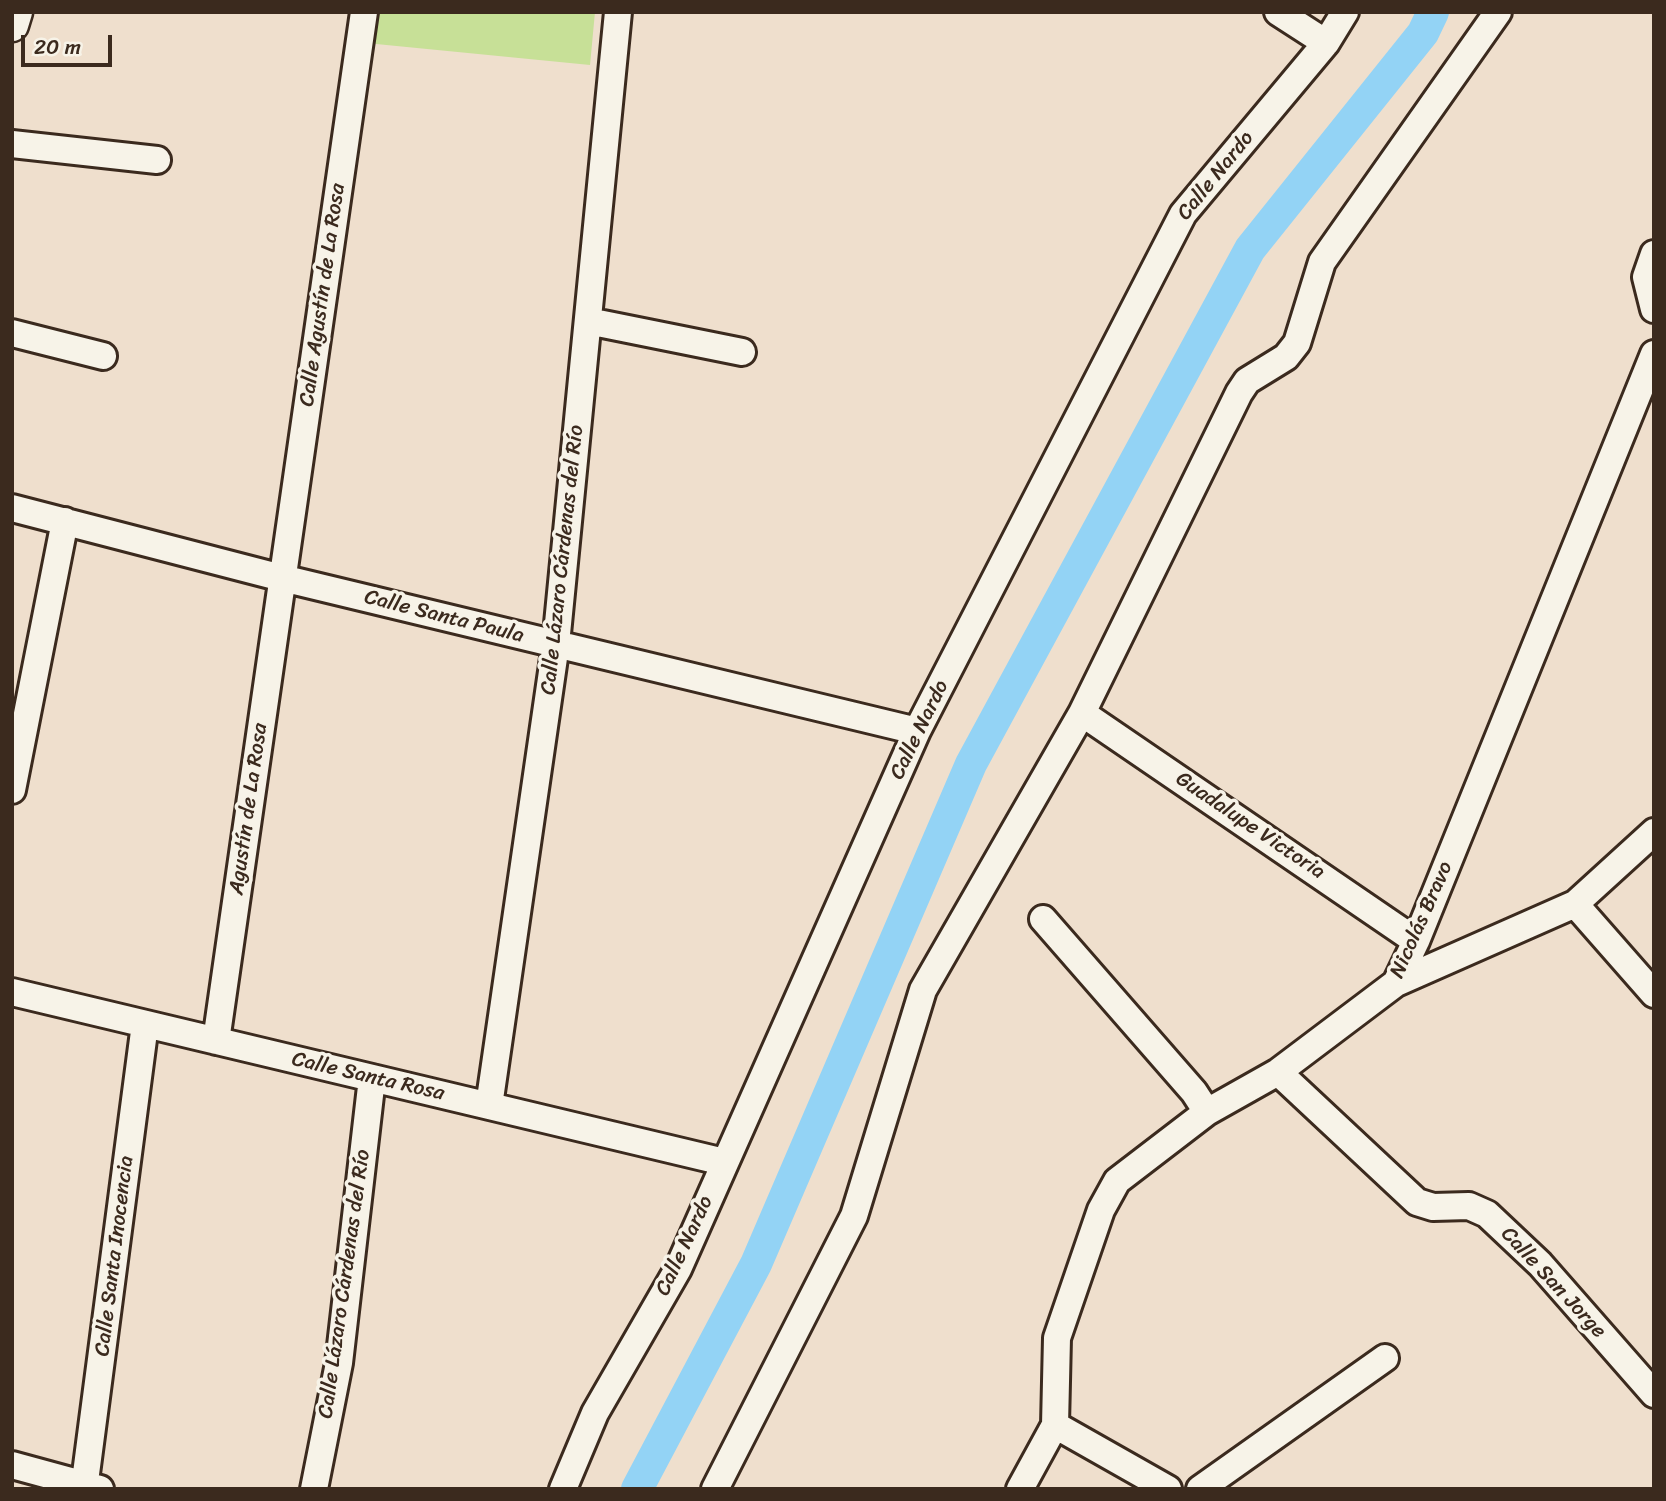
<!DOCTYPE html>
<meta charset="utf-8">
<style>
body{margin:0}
#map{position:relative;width:1666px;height:1501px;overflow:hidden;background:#efdfcd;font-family:Sriracha,sans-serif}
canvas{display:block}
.frame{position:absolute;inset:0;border:14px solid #3b2a1e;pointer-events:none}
.scale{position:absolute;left:21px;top:35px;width:91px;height:32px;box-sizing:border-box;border:4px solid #3b2a1e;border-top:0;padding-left:9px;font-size:21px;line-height:24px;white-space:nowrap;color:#3b2a1e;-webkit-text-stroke:5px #f7f3e8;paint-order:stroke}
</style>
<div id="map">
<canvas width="1666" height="1501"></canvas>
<div class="frame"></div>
<div class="scale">20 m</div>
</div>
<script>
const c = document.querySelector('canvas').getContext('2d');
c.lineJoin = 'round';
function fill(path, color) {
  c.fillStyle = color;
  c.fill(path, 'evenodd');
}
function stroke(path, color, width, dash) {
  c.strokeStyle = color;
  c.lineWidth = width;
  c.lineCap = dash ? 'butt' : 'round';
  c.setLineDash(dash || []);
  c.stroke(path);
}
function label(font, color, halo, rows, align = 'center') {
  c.font = font + ' Sriracha,sans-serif';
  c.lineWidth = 7;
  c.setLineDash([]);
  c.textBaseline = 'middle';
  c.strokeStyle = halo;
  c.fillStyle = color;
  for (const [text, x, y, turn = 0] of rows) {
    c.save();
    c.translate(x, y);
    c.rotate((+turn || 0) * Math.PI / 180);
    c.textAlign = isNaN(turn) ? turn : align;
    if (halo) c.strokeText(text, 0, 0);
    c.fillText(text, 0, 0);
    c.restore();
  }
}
fill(new Path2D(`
 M371,12H595L590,65L366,43Z`), '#c7e097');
stroke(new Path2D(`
 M637,1489L756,1264L971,764L1250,249L1423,33L1433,12`), '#93d3f5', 32);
const minor = new Path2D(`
 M1278,12L1326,43
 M12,144L157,160
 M1654,254L1646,277L1654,309
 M588,321L742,352
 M12,333L103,356
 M12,508L282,578L917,731
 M1082,713L1416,941
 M12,790L65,521
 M1575,904L1654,994
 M1043,919L1194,1092L1207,1112
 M1396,983L1575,904L1654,832
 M12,992L724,1162
 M216,1041L364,12
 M1278,1072L1417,1202L1433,1207L1469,1206L1487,1214L1540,1264L1654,1394
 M489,1106L556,644L618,12
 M1055,1425L1168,1489
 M12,1465L100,1489
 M84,1489L145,1024
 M314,1489L339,1363L372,1078
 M563,1489L595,1413L678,1269L917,731L1183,214L1326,43L1345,12
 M715,1489L854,1216L923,990L1082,713L1239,393L1247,381L1286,357L1297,343L1322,262L1498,12
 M1020,1489L1055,1425L1057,1338L1101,1210L1117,1181L1207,1112L1278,1072L1396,983L1416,941L1654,354
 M1200,1489L1385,1358`);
const tertiary = new Path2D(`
 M12,25L16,12`);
stroke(minor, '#3b2a1e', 32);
stroke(tertiary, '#3b2a1e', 37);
stroke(minor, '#f7f3e8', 26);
stroke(tertiary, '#f7f3e8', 32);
label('21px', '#3b2a1e', '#f7f3e8', [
 ["Calle Nardo",1216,176,-51],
 ["Calle Agustín de La Rosa",323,295,-82],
 ["Calle Lázaro Cárdenas del Río",563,560,-84],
 ["Calle Santa Paula",444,617,14],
 ["Calle Nardo",920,730,-64],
 ["Agustín de La Rosa",249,809,-82],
 ["Guadalupe Victoria",1250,826,34],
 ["Nicolás Bravo",1422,920,-66],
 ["Calle Santa Rosa",368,1077,13],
 ["Calle Nardo",685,1246,-65],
 ["Calle Santa Inocencia",115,1256,-83],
 ["Calle San Jorge",1553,1283,47],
 ["Calle Lázaro Cárdenas del Río",345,1284,-82]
]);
</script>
